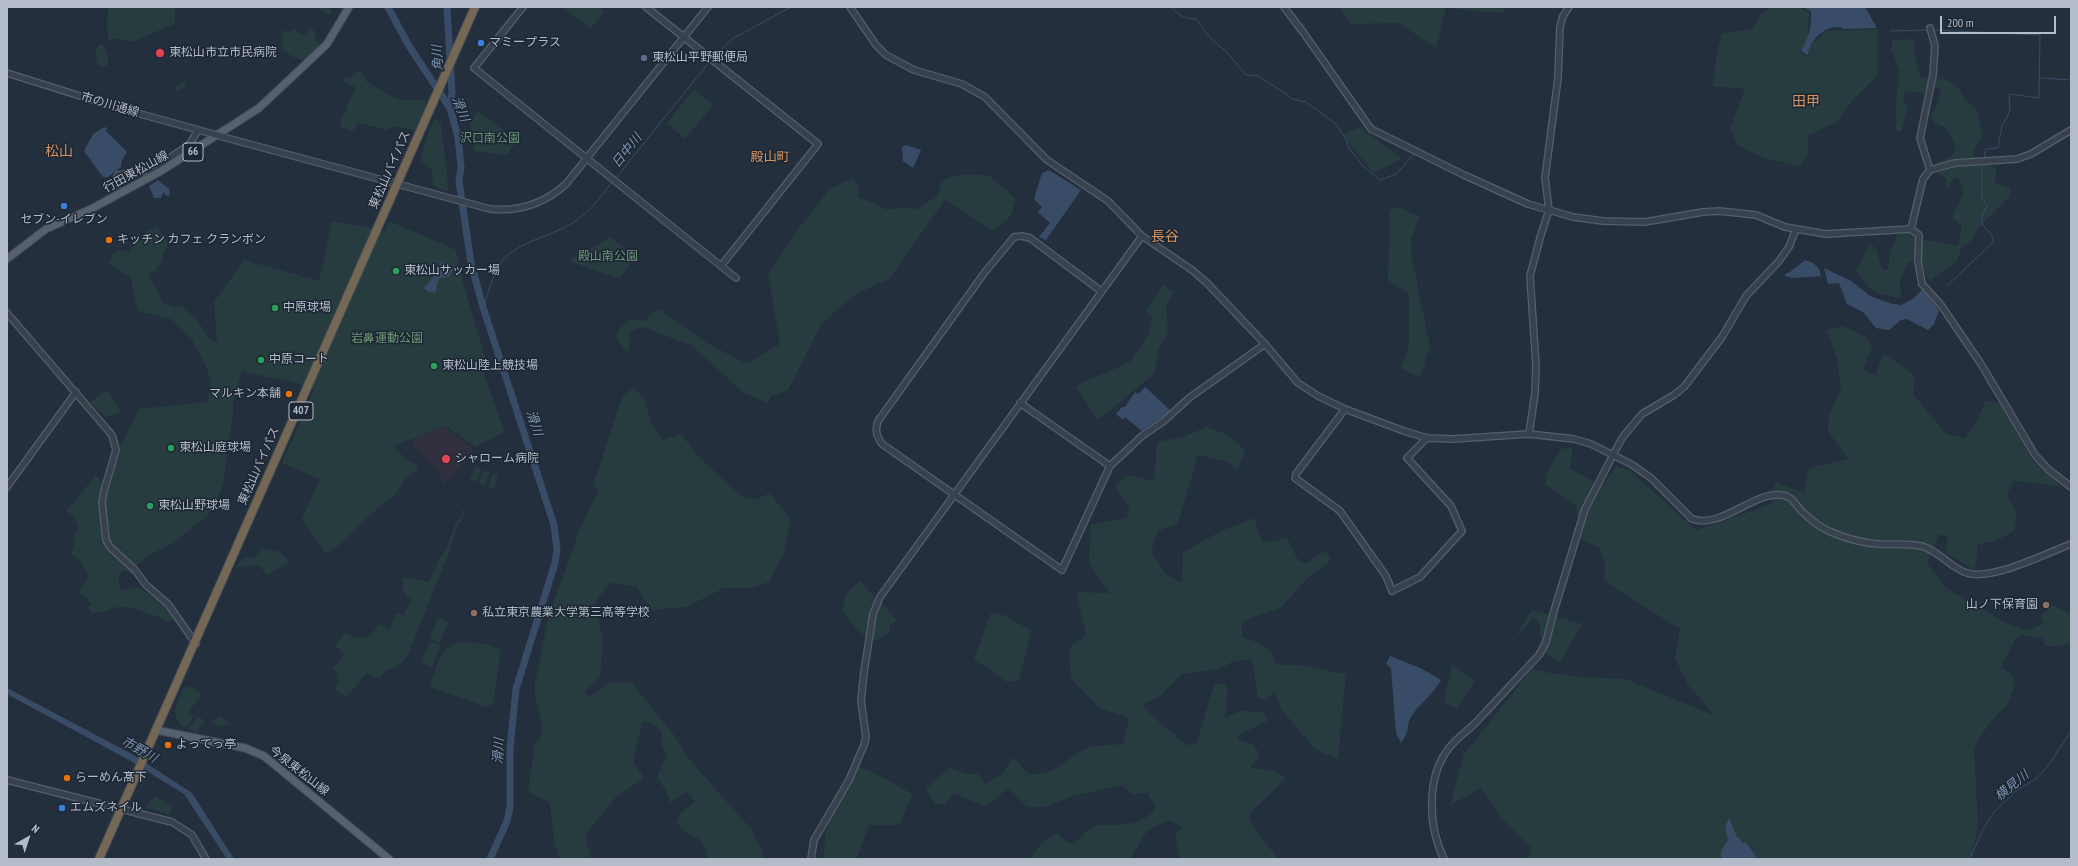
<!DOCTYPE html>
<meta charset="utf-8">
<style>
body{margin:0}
#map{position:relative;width:2078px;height:866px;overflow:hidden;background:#242f3e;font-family:"PT Sans Narrow",sans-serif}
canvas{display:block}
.frame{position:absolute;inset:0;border:8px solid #b4bcc9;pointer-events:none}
.north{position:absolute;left:8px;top:818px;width:40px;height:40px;-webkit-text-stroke:3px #1d2633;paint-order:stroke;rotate:39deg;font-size:11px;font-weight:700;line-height:16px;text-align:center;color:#b4bcc9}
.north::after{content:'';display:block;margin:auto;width:14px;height:18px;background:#b4bcc9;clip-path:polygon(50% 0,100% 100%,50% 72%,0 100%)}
.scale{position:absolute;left:1940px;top:16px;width:116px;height:18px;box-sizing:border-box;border:2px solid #b4bcc9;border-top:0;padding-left:5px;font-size:12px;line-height:14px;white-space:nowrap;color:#b4bcc9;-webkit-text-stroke:3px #1d2633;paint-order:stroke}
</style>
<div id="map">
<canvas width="2078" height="866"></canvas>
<div class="frame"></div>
<div class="north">N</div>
<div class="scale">200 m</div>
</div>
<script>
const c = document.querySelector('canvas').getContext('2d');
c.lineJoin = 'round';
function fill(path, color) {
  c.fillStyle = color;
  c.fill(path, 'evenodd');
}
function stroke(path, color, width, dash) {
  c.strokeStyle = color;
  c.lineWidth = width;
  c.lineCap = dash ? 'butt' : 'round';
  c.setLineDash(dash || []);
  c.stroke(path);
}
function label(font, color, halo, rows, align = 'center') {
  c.font = font + ' "PT Sans Narrow","Noto Sans JP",sans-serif';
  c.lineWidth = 3;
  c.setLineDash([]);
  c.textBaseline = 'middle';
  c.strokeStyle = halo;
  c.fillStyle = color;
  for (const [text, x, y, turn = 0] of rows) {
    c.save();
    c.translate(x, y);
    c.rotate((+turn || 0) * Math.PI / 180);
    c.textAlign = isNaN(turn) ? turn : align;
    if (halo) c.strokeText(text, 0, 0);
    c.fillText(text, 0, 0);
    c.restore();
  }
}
fill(new Path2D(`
 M438,429H447L474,449L444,485L437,467L416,450L412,440Z`), '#32303f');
fill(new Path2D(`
 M108,7H175V22L172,25L134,41H125L119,38L109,40L107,30Z
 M314,7H330L332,14H326L323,10Z
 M563,7H600L605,11L590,29Z
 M1339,7H1446L1436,48L1399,23L1350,24Z
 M1447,7H1502L1505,13L1470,11Z
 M1771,7H1799L1809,13L1808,38L1799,52L1808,56L1810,46L1825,31L1878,29L1877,76L1852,101L1837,122L1808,135V155L1799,166L1763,158L1737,145L1730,128L1745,89L1713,86L1717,51L1722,34L1752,29L1761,15Z
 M308,28H312L316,35L315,40L321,45L304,60L293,57L281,49L283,40L281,30L288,32L296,29L299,34L307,35Z
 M1915,39L1914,49L1920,77L1941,79L1951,82L1959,88L1965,100L1977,110L1983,137L1974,149L1975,158L1997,169L1995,183L2011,189L2009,198L1977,229L1970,243L1962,245L1957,261L1930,281L1925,274L1921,260L1907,263L1900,283L1901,298C1876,294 1871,292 1856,271L1870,243L1876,249L1883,271L1888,269L1891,249L1898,234L1911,232L1922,239L1958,246L1962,226L1952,218L1964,193L1960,180L1956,177L1946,189V178L1939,174L1935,164L1953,155L1956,145L1945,127L1935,123L1930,116L1936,108L1941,90L1937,87L1921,93L1905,91L1903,100L1908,107L1901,132L1896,130V103L1899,71L1891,48L1892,40Z
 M100,44C107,47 108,55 109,62L107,66H100L97,63L95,51Z
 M356,71L361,72L367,82L396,99L408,101L423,99L427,104L415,130L392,126L387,130L358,123L353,131L340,127L341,117L347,111V106L356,87L344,82V78L350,77Z
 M182,82L185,83V87L176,92L174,87Z
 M694,89L713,105L686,138H684L667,123Z
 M478,111L517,140L507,155L474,151L470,122Z
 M435,120H438L441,125L449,192L432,185C435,168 431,170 420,160L430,128Z
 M1360,127L1402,159L1373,173L1343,135Z
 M966,174L990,176L1016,199L1011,216L993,231L945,200L889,279L856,294L821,324L788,390L771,396L768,403L744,393L691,345L643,327L630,331L629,352L625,350L616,337L622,326L632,319L644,321L656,310H661L705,342L747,364L780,344L768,274L798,229L828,191L843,182L853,179C859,184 859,190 859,197L888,210L902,207L918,209L938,195L941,183L950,177Z
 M1398,207L1419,216L1411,241V253L1430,347L1420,378L1401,368L1409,345V294L1388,281L1390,210Z
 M332,221L385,231L389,221L456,250L463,283L487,364L483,371L504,431C499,437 483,441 475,447L448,427L438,429L393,446L407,460L419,466L411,476L405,479L397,493L371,514L342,543L326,554L302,519L320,479L282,463L314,390L289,380L271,378L242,371L233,402V415L223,483L217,501L209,514L192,528L174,543L149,555L136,566L134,573L132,574L126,570L120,574L118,581L120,589L128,591L129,587C146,587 164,605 174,618L169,622C158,616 132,606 119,607C109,608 102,614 92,613L88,607L91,605L87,599L80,594V590L89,576L78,558L76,559L71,552L74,549V538L78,528L74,516L66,511L67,508L70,507L96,475L101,482L111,475L118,451L139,409L207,402L209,397L208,393L211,392V382L206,366L192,340L171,319L138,311L130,276L117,270L109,263L112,256L118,250L129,252C137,242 143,229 157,228L168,242L167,247L165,249C161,261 162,269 148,274L160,295L161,300L164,304L175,308L181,306L197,320L211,341L215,343L217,341L214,302L244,260L319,281Z
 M611,237L635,258L620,277L618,278L571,262V259Z
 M1163,285L1173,292L1166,306L1168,332L1158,351L1154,374L1098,420L1075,386L1130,362L1148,335L1152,318L1145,312Z
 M1843,326L1866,337L1872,347L1863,370L1875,375L1884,353L1915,376L1913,394L1947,435L1965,438L1976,423L1985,401L2000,403L2032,460L2061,486L2013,481L2007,495L2017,513L2014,531L1996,541L1978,544L1975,570L1945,552L1948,536L1939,534L1927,563L1946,588L2006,623L2027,631L2044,623L2041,616L2052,605L2071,614V643L2059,646H2045L2043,638L2020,635L2016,638L2001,667L2013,675L2014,688L2008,704L1988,725L1974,748L1978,825L1971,859H1755L1756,856L1750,846L1741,843L1740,840L1737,837L1728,819L1725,827L1728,840L1721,851V859H1528L1531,848L1501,818L1481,788L1450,805L1464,754L1532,669L1550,673L1583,677L1626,679L1715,716L1688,685L1675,658L1680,629L1604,581L1605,561L1600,549L1580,538L1576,505L1545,484L1546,474L1561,449L1573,447L1570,468L1602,487L1616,466L1629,470L1696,530L1772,504L1775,482L1804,493L1809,468L1848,459L1828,431L1829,415L1841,390L1837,358L1827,330Z
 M633,388L645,399L651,422L662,440L681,434L698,456L741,496L755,500L770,493L791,521L783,556L769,582L751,588H724L686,607L652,610L636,587L611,582L595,602L603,640L600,677L585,691L590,697L611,682L632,683L674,735L688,758L752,830L763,853L762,859H708L706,849L699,839L685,832L676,822L681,813L695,801L687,792L670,803L666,791L657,777L667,754L661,744L662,733L658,727L643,721L633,761L644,778L615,798L585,835L591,859H559L554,840L550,803L528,791L535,742L540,739L543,731L535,696V683L548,618L580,529L598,491L594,483L622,397Z
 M107,390L122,411L105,417L90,402Z
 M1207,427L1226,434L1245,450L1238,470L1225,461L1198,455L1178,523L1158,531L1151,552L1166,574L1182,583L1183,552L1221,531L1254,518L1262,541L1271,542L1287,538L1298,560L1307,563L1326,550L1331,560L1307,579L1280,608L1250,618L1241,624L1243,637C1261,644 1271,645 1277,665H1297L1346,674L1338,759L1316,750L1281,709L1275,691L1265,700L1258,698L1252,659L1234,661L1219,669L1182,674L1161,696L1142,705L1158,721L1187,745L1196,744L1214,685L1224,683L1228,689L1225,717L1242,711L1264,712L1267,721L1237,736L1240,740L1253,744L1259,753L1258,758L1250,768L1275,771L1286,778L1249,814L1253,826L1278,859H1180L1175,834L1182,828L1170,820L1147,831L1130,859H1031C1034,849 1049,837 1058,833L1066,842L1074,844L1094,825C1115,825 1145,828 1156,806L1147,793L1132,794L1122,785L1073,796L1043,807H1027L1008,788L986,807L954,793L945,804H935L926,789L949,768L968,774H978L986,784L1002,774L1013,757L1029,775C1058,773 1062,762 1085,749C1092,745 1113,745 1123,744L1129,718L1099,708L1071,678L1069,648L1086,635L1076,592L1110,593L1089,564L1091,525L1126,518L1130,508L1115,486L1129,475L1154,481L1157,442L1183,437Z
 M475,467L481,469L476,482L470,480Z
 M484,470L490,472L485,485L479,483Z
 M493,473L498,476L494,489L488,486Z
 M456,505L464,510V516L457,526L448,555L408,655L397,667L387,670L379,679L367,673L346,697L334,689L340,680L336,677L338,673L333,669L344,654L335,646L345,633C359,641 372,640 378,624L390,629L396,613L404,615L411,600L403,591V577L429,582L440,557L445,552L456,522L462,516L463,511Z
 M263,548L279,552L290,562L266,575L260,565L236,567L243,558H253Z
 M860,581L897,620L890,625L889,633L874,641L858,631L842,611L846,594Z
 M1531,610L1582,624L1560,662L1542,651L1540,625L1534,617L1514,639Z
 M991,613L1003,615L1031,630L1019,680L1007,682L974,659Z
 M438,617L449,621L440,643L430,638Z
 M430,641L441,646L432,667L421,663Z
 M461,642L486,644L501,650L493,704L486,707L430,687C437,668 439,645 461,642Z
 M1452,664L1475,681L1457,708L1444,703Z
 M185,686L195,689L201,695L188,713L194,717L185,728C168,714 177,703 185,686Z
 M198,716L205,721L198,730V733L188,729Z
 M219,716L231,724L219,727L211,721Z
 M858,767L874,773L913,794L899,825H869L857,859H824L825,836L830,817Z
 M156,796L172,807L170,815L145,807Z`), '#263c3f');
fill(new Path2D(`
 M1803,7H1865L1877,28L1844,29C1829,21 1809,40 1808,55L1804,53L1801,50C1809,37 1812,26 1811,11Z
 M104,127L107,128L106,131L127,152L122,160L121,167L108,177H103L84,151L93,134Z
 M906,145L921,150L913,168L903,161L902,147Z
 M1049,170L1081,190L1046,240L1039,237L1050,223L1038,212L1042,207L1034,199L1042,173Z
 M158,180L169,189L170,195L166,196L164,192L161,198H154L149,186Z
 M1805,260C1815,263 1819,266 1821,276L1793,278L1785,276V274L1790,272Z
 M441,262L448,263L453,269L449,277L439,278L435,293L427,291L424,288L432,279Z
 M1824,268L1851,281L1870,296L1892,304L1901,305L1914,298L1922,290L1939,310L1934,324L1928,330L1907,319L1901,320L1889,330L1876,328L1863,312L1847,304L1839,283L1828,284Z
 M1145,387L1171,411L1142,431L1125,417L1123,420L1116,414L1122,407H1125L1135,392L1138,394Z
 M1390,656L1420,668L1441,680C1433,695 1419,704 1411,717C1406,725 1410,732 1401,743L1396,733L1391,668L1386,664Z
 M7,688L132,754L192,793L234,859H227L184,794L129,760L7,694Z
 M1729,818L1737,837L1741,840V843L1746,842L1756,856L1755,859H1721V851L1728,840L1725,827Z`), '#394c67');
stroke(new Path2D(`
 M1172,7C1178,16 1185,18 1196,19L1211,39L1227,52L1245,74L1252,76L1256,75L1282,91L1292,99L1306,102L1335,123L1346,139L1349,148L1364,167L1380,180L1396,174L1414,154
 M1933,30L2040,35L2039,98L2010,94L2009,96L2010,108L2007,118L2002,125L1998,148L1986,149L1984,159
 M1890,31L1928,30
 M714,57L732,39L791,7
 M2041,78L2071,80
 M616,178L710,61
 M1948,285L1993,242C1995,229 1972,229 1987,206L1982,198V164
 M483,307C489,291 493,272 504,259C521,241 548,237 569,225C588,215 599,199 612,182
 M1970,859L1983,829L1994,812L2017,790L2036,779L2047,767L2071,731`), '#394c67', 1);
stroke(new Path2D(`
 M388,7L409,46L450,108L458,137L461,167L459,181L471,263L483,307L554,525L557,550L555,563L516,689L510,748V807L507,821L490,859
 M447,7L452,93L450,108`), '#394c67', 7);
const minor = new Path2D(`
 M523,7L474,68L736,278
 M646,7L818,144L721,266
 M850,7L876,45L886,55L914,70L962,84L985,97L1047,160L1108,201L1142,236L1192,270L1207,283L1265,344L1298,383L1318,396L1345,409L1404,431L1427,438L1453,439L1529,434L1574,439L1591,444L1631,464L1651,478L1692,519C1722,529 1752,492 1781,495C1793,495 1797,509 1806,515C1813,522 1822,528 1831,532C1845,538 1863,543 1878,544C1892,545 1907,543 1921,546C1939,550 1950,568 1967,573C1992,581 2047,553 2071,544
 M1284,7L1303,32L1371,129L1464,175L1528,204L1573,217L1603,221L1645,222L1703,212L1719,211L1756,215L1785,227L1826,234L1911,229L1919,235L1918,262L1922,284L1941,305L1981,364L2035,455L2049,470L2071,487
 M7,73L115,107L213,134
 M223,137L490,209C519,212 545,203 566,184L708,7
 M1930,170L1920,138L1933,75L1935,46L1930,28
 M119,194L114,182L118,175L149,170L156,167L190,144L198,130
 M1911,229L1923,179L1930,170L1955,163L2017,159L2031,154L2071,130
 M1101,291L1030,238L1022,236L1014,237L985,272L878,421C875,431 876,435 882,444L1062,570L1110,466L1142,436L1164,421L1189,398L1265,344
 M7,313L112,435L116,450L104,491L102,502L106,540L110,547L135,570L146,585L168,604L196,644
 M1020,403L1110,466
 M1345,409L1296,474L1295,478L1340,511L1386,576L1392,591L1420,577L1462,531L1451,506L1407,458L1427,438
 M1529,434L1535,393L1536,366L1530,276L1540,238L1549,210L1545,178L1558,78L1560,27L1563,16L1569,7
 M7,487L76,392
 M7,780L172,822L192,835L206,859
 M811,859L814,840L849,780L864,745L866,737L861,701L864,672L873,614L880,597L1142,236
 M1444,859C1428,826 1426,777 1449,748C1458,736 1471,729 1480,718C1500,697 1519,676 1539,655L1546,642L1554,611L1585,509L1622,438L1642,414L1674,395L1684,387L1722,337L1746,296L1779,261L1789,247L1796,229`);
const major = new Path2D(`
 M7,259L46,229L91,209L161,171L259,108L327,44L349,7
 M156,730L245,748L264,756L389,859`);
const highway = new Path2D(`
 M99,859L475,7`);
stroke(minor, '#565f6c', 8);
stroke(major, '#414a57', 9);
stroke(highway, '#434c59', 10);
stroke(minor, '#38414e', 5.5);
stroke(major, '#56606e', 7);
stroke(highway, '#746855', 8);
const minorBridge = new Path2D(`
 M213,134L223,137`);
stroke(minorBridge, '#565f6c', 8, []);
stroke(minorBridge, '#38414e', 5.5);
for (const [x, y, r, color] of [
 [481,43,4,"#3f7fe0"],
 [160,53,5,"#e0444e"],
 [644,58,4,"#5c6f8a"],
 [64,206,4,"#3f7fe0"],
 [109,240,4,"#e8710a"],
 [396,271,4,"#2e9e5b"],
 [275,308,4,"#2e9e5b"],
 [261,360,4,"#2e9e5b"],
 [434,366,4,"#2e9e5b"],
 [289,394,4,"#e8710a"],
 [171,448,4,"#2e9e5b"],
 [446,459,5,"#e0444e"],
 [150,506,4,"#2e9e5b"],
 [2046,605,4,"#8d6e63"],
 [474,613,4,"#8d6e63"],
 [168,745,4,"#e8710a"],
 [67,778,4,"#e8710a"],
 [62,808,4,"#3f7fe0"]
]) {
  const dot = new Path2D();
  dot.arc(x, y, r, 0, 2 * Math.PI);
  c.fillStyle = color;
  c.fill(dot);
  stroke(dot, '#1d2633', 1.5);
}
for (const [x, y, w] of [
 [193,152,20],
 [301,411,24]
]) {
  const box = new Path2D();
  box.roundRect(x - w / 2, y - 9, w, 18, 3);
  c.fillStyle = '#1d2633';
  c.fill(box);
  stroke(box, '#b4bcc9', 1);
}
label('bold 11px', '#b4bcc9', null, [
 ["66",193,152],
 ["407",301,411]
]);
label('12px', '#b4bcc9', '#1d2633', [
 ["マミープラス",489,43],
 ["東松山市立市民病院",169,53],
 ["東松山平野郵便局",652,58],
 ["セブン-イレブン",64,220,"center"],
 ["キッチン カフェ クランボン",117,240],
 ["東松山サッカー場",404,271],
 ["中原球場",283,308],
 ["中原コート",269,360],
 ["東松山陸上競技場",442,366],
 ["マルキン本舗",281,394,"right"],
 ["東松山庭球場",179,448],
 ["シャローム病院",455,459],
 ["東松山野球場",158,506],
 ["山ノ下保育園",2038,605,"right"],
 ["私立東京農業大学第三高等学校",482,613],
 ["よってっ亭",176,745],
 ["らーめん髙下",75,778],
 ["エムズネイル",70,808]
], 'left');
label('12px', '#b4bcc9', '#1d2633', [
 ["市の川通線",110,105,16],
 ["東松山バイパス",390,170,-66],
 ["行田東松山線",136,172,-29],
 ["東松山バイパス",259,466,-66],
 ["今泉東松山線",299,771,38]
]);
label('12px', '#6b9a76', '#1d2633', [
 ["沢口南公園",490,139],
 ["殿山南公園",608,257],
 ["岩鼻運動公園",387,339]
]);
label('italic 13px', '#7c92b1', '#1d2633', [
 ["角川",438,58,-93],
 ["滑川",460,109,68],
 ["日中川",627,151,-51],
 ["滑川",534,423,72],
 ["市野川",139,750,29],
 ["滑川",499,751,-87],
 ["横見川",2012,786,-39]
]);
label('13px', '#d59563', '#1d2633', [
 ["殿山町",770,157]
]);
label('14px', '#d59563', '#1d2633', [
 ["田甲",1806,102],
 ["松山",59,152],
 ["長谷",1165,237]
]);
</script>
